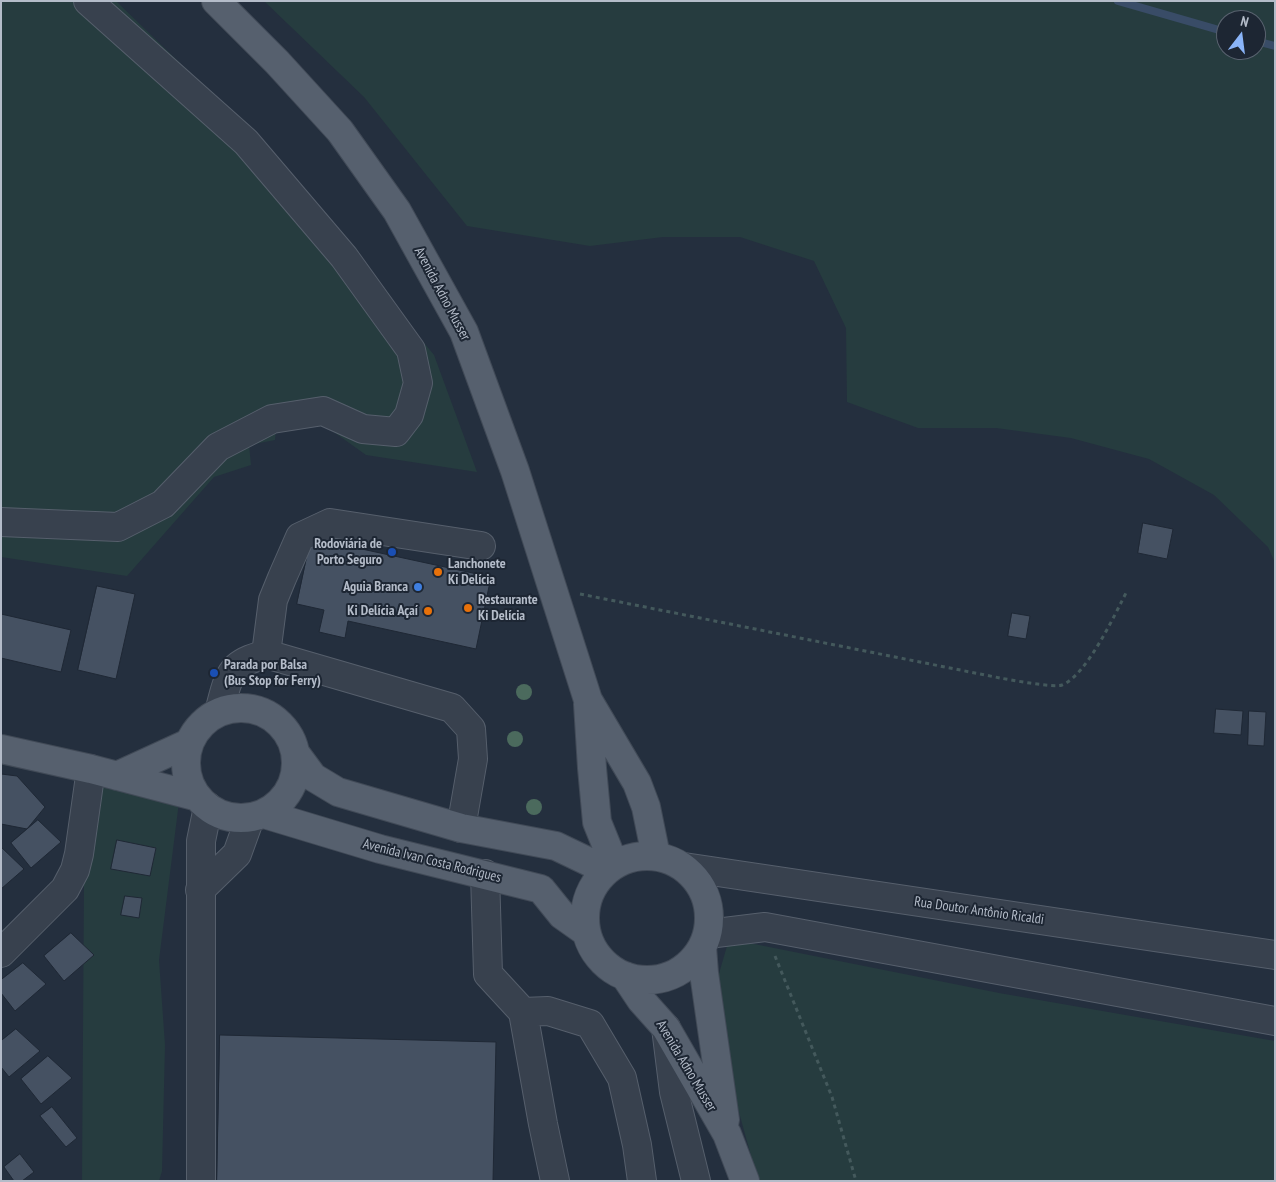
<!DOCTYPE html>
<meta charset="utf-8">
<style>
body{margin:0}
#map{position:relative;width:1276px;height:1182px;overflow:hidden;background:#242f3e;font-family:"PT Sans Narrow",sans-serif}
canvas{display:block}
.frame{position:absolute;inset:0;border:2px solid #b4bcc9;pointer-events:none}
.north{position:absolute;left:1216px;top:10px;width:50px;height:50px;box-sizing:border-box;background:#1d2633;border:1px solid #59626f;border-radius:50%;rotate:15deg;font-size:14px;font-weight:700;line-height:20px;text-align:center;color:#b4bcc9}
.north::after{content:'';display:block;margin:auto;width:18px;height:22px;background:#8ab4f8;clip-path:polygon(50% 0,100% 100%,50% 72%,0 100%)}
</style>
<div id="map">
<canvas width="1276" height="1182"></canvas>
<div class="frame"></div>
<div class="north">N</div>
</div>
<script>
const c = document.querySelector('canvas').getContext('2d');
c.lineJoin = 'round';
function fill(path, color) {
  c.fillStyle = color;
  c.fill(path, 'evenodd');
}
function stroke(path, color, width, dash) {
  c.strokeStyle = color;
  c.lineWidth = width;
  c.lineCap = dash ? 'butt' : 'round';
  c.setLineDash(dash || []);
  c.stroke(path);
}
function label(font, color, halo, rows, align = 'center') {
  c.font = font + ' "PT Sans Narrow",sans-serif';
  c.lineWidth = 4;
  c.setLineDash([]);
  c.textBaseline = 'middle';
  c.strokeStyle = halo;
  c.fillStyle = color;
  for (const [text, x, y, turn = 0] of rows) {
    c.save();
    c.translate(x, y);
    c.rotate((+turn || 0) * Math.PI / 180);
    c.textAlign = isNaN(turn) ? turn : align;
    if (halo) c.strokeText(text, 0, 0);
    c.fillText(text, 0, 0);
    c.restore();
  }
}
fill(new Path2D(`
 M1,1H116L249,130L434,355L477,472L366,455L317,420L276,429L275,440L249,445L251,465L214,477L127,576L1,557Z
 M264,1H1275V563L1268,547L1214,495L1149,459L1071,438L996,428H918L847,402L846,328L814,261L740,237H663L590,246L467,226L364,97ZM1226,20H1256V50H1226Z
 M102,785L179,802L159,960L165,1045L162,1171L159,1181H82L84,881Z
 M729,939L999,993L1275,1041V1181H758L716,1029L718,977Z`), '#263c3f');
stroke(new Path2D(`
 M1118,1L1226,32
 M1256,41L1275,46`), '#394c67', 8);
const building = new Path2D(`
 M1143,523L1173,529L1167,559L1138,553Z
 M311,538L491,577L476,649L348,621L345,638L319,632L324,610L297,604Z
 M97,586L135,594L116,679L78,670Z
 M1012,613L1030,616L1026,639L1008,636Z
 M1,614L71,630L61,672L1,658Z
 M1216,709L1243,711L1241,735L1214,733Z
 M1249,711L1266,712L1264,746L1248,745Z
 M1,774L17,776L45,807L27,829L1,824Z
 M38,820L61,842L31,868L11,843Z
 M117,840L156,848L150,876L111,869Z
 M1,847L24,869L1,889Z
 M125,896L142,898L139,918L121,915Z
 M71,933L94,955L64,981L44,956Z
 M23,963L46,984L15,1011L1,993V980Z
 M16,1029L40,1051L9,1077L1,1067V1041Z
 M220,1035L496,1042L493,1181H217Z
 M48,1056L72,1078L41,1104L21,1079Z
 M52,1107L77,1138L66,1147L40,1116Z
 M20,1154L34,1172L22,1181H14L4,1167Z`);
fill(building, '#455162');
stroke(building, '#1f2835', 1);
const minor = new Path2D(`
 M1,522L118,527L163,504L218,447L272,419L323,411L363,429L396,432L409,415L418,383L411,350L344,257L246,142L88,1
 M266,654L273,600L282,578L300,537L330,523L481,546
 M219,712C223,699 226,677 237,667C245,660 256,657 266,654L452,708L471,729L473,759L461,828
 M684,867L1275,955
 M485,874L488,974L523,1012L543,1124L555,1181
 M200,890L237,854L250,818
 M708,934L765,927L1275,1021
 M1,953L65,889L75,870L79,854L91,769
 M523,1012L548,1011L590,1024L622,1078L637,1145L642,1181
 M666,1028L674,1092L696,1181
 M201,1181V841L208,807`);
const major = new Path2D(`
 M216,1L277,62L340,131L397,211L464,332L515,471L588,700L637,783L646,807L656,856
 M588,704L592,768L597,822L614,864
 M186 763a55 55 0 1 1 110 0a55 55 0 1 1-110 0Z
 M1,749L91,769L198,797
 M296,754L313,777L338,792L461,828L556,846L606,870
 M117,776L189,743
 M264,814L380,849L541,889L562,915L586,932
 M585 918a62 62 0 1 1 124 0a62 62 0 1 1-124 0Z
 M702,947L704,973L725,1120
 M625,976L641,1000L666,1028L727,1134L745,1181`);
stroke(minor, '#565f6c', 30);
stroke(major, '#414a57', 30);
stroke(new Path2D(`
 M580,594L1000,678C1011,680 1054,688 1062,685C1087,675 1115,614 1127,591
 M775,956L832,1097L856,1181`), '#44595c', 3, [4, 4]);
stroke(minor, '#38414e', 28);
stroke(major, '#56606e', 28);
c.fillStyle = '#4b6a5d';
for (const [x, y] of [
 [524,692],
 [515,739],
 [534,807]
]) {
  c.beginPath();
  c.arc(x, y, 8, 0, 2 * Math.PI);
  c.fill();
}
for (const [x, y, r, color] of [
 [392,552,5,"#1a4fb4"],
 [438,572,5,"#e8710a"],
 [418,587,5,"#3f7fe0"],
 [468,608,5,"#e8710a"],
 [428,611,5,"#e8710a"],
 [214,673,5,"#1a4fb4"]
]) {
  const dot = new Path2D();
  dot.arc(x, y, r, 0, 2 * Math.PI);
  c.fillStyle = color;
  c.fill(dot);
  stroke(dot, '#1d2633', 2);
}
label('14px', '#b4bcc9', '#1d2633', [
 ["Avenida Adno Musser",442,294,62],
 ["Avenida Ivan Costa Rodrigues",432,861,14],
 ["Rua Doutor Antônio Ricaldi",979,911,8],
 ["Avenida Adno Musser",686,1066,59]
]);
label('bold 14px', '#b4bcc9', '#1d2633', [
 ["Rodoviária de",382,544],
 ["Porto Seguro",382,560],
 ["Lanchonete",448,564,"left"],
 ["Ki Delícia",448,580,"left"],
 ["Aguia Branca",408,587],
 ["Restaurante",478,600,"left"],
 ["Ki Delícia",478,616,"left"],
 ["Ki Delícia Açaí",418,611],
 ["Parada por Balsa",224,665,"left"],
 ["(Bus Stop for Ferry)",224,681,"left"]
], 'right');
</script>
